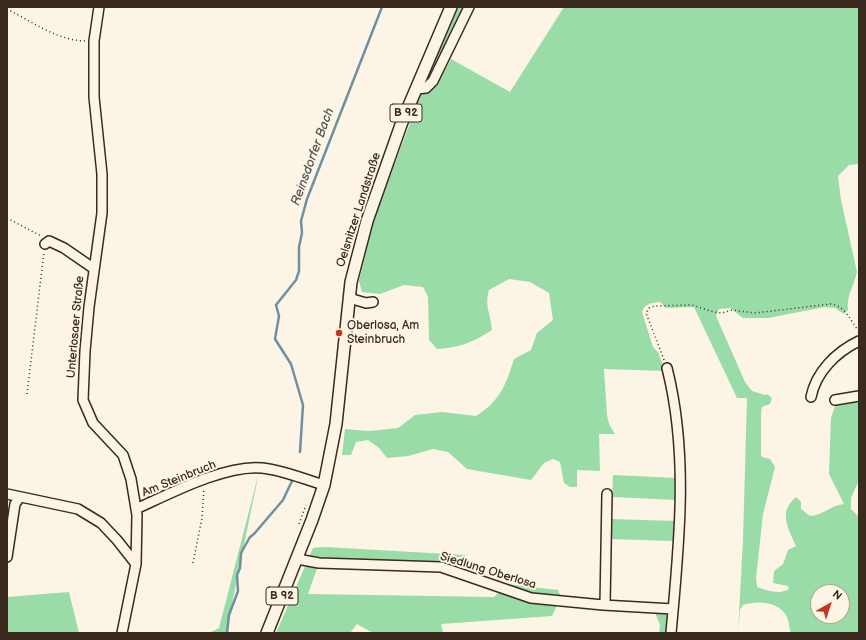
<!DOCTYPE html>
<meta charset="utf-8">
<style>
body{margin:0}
#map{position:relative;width:866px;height:640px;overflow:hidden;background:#fcf5e5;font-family:"Balsamiq Sans",sans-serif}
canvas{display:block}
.frame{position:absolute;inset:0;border:8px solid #3b2a1e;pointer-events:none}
.north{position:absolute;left:810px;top:584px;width:40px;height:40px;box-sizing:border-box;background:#fcf5e5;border:1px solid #afa495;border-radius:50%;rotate:39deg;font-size:11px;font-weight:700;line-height:16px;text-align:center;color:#3b2a1e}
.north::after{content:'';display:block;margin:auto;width:14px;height:18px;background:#c8321e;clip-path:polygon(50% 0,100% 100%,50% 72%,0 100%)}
</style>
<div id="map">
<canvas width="866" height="640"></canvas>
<div class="frame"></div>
<div class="north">N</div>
</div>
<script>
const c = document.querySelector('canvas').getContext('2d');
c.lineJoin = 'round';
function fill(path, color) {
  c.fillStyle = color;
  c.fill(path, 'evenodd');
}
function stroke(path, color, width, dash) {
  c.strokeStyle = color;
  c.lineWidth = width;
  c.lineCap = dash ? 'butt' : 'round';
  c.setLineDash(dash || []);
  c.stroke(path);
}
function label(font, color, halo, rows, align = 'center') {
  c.font = font + ' "Balsamiq Sans",sans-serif';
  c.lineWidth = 4;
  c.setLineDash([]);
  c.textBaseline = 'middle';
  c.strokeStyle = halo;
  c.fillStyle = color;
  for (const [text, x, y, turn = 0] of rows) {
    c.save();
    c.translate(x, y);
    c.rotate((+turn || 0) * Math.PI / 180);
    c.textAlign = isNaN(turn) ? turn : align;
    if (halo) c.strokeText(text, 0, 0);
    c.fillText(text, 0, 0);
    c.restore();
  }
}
fill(new Path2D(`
 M458,7H467L428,82H425Z
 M564,7H859V164L849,165L838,176L841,200L857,272C854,286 846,296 848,310L844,314L835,308L825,307L768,318H743L730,308L719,309L716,316L745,382L752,391L765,395L767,394L772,398L770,404L762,407L761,413V455L762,457L770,459L775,467L763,514L756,578L757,587C768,591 779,595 789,589L788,586L773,583L774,571L783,564L788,550L796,546C788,528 778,512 796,497L801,502V509L810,516C824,515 829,506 844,504L829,474L831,418L836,403L859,399V480L851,498V509L859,517L858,633H791C789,628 789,622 787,617C780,602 757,600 743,605L740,610L738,633L743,539L747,398H737L694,307L666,308L660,302C651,303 645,303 642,312L653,347L658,352L665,371L604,369L607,415L609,424L615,434H599L600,471L577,470V487H570L564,483L560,462L553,459L544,463L531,480L467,469L448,452L433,449L408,456L387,458L379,448L368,440L356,442L351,455H342L345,429L369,431L398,428L415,415L442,412L476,416C500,401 506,385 514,359L531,350L537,333L553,320L549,293L530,282L509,279L489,290C484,306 491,314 492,330C474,342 458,348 437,349L429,340L428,297L423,287L404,285L380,294L362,292L359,281L373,222L421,94L437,84L451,59L510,92ZM818,592H842V616H818Z
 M259,472L226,633H209L219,628Z
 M613,475L677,478L676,500L612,497Z
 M610,519L675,521L673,541L609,539Z
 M325,547L465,555L467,568L320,560L308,594L494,597L507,584L558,590L561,597L552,616L441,624L443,633H373L357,624L350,633H276L313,548Z
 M69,592L79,633H7V597Z
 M654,610C671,613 671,617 669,633H659L660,625Z`), '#99dca8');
stroke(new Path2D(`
 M300,452L303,405L291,364L275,339L279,316L276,305L296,280L299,271V247L302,233L301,221L307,199L382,7
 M227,633L229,615L238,591L237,575L240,568L241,553L250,537L254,534L283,500L292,481`), '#6f909e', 2.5);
const minor = new Path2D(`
 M99,7L94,41V97L102,174V213L89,307L85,351L83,400L93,423L123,455L131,479L137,515L136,564L122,633
 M416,89L426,88L433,81L469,7
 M45,244L49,241L64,248L93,268
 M349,298L366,303L373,302
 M667,368C689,455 679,545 671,633
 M811,397C816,372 836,352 859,341
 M835,400L859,396
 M7,494L78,509L101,523L117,540L136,564
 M136,509C169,494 226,464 262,468C283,470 303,479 324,485
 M7,557L15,504L20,497
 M297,559L319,563L441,567L531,598L603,605L673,609
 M605,605L607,494`);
const major = new Path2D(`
 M267,633L312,520L324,485L336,424L351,282L367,221L402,122L451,7`);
stroke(minor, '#3b2a1e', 12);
stroke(major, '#3b2a1e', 14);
stroke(new Path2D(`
 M7,9C31,21 58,41 86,41
 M7,218L41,236
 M664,360L646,313L649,308L654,306L692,305L714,312L722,313L732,310L755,313L831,304C846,306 850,321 859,331
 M27,394L44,252
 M299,524L306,505
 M193,563L202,518L204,488`), '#3b2a1e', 1.5, [1, 3]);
stroke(minor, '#fcf5e5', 9);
stroke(major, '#fcf5e5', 11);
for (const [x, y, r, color] of [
 [339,333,4,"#c8321e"]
]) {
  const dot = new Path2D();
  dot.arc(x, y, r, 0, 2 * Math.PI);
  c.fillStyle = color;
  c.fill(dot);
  stroke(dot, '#fcf5e5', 1.5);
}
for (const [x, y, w] of [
 [406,113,32],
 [282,596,32]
]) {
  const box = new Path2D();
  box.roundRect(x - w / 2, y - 9, w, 18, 3);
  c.fillStyle = '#fcf5e5';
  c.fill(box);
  stroke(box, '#3b2a1e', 1);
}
label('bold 11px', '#3b2a1e', null, [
 ["B 92",406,113],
 ["B 92",282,596]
]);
label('12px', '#3b2a1e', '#fcf5e5', [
 ["Oelsnitzer Landstraße",359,210,-72],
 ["Unterlosaer Straße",76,327,-85],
 ["Am Steinbruch",179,479,-22],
 ["Siedlung Oberlosa",488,571,17]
]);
label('12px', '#3b2a1e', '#fcf5e5', [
 ["Oberlosa, Am",347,326],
 ["Steinbruch",347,340]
], 'left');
label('italic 13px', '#505453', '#fcf5e5', [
 ["Reinsdorfer Bach",313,157,-70]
]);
</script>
